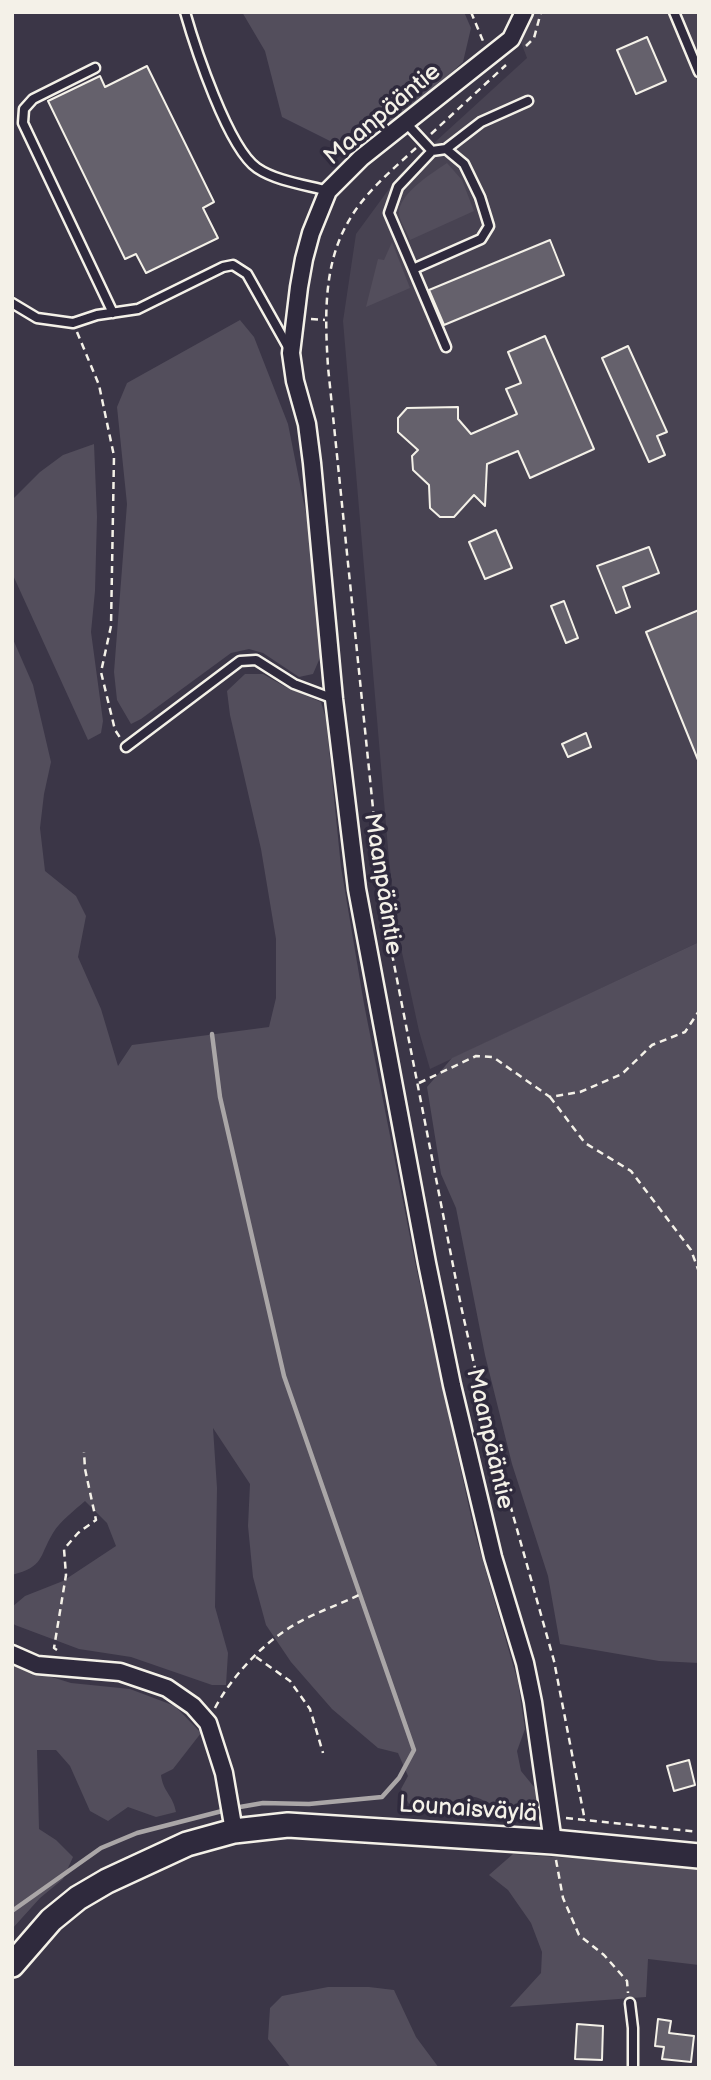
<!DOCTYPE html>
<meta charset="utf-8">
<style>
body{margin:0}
#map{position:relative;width:711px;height:2080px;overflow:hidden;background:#3b3647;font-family:"Balsamiq Sans",sans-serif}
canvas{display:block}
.frame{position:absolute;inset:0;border:14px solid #f4f1e8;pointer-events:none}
</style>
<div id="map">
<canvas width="711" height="2080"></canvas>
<div class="frame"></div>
</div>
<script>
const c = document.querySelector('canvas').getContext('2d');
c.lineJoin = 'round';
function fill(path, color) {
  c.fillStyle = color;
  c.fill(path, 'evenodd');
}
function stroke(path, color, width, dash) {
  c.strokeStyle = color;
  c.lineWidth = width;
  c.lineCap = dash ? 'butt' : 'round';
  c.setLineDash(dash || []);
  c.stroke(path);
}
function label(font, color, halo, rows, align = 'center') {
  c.font = font + ' "Balsamiq Sans",sans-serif';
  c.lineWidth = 7;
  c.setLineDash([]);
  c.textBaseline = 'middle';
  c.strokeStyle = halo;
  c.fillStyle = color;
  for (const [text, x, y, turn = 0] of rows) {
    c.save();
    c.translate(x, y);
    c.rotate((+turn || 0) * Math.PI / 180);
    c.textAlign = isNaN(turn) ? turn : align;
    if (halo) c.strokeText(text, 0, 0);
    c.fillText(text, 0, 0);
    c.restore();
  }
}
fill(new Path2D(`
 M515,12H699V942L430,1069L419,1031L398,934L389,860L343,321L356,234L400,174L527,58L513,21Z`), '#484352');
fill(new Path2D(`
 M242,12H464L471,28L463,62L410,110L363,142L338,145L282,117L265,51Z
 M447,163L462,180L474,211L410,240C407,232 400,222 399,214C398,194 432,173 447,163Z
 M392,242L410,288L366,307L378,259L384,260Z
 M240,320L254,337L288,424L306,514L320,604L322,653L313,674L299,677L263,653L249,649L231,653L141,719L131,724L117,700L114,672L127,504L117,407L127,383Z
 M94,444L97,517L95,591L91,632L103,721L101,733L88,740L12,573V500L40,472L63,455Z
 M12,637L33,685L51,762L44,794L40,828L45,871L76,896L86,916L78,957L101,1009L118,1066L132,1045L269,1027L276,998V939L261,849L230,715L227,691L245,674H263L284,686L321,702L326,719L341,867L364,1004L415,1262L474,1530L518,1682L525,1729L517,1751L521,1771L539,1793L535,1811C525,1810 512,1811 502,1808C476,1800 473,1787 447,1808L409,1804L401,1789L408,1776L398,1753L378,1748L332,1709L291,1662L266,1625L253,1577L248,1526L250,1484L213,1428L217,1488L215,1607L228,1653L226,1685H212L131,1657L79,1649L15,1625L12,1622V1607L25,1596L63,1581L116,1546L107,1523L85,1501C75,1510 60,1521 53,1533C38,1558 45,1566 12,1575Z
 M699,942V1663L659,1661L560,1644L548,1576L512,1464L485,1355L456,1208L441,1174L427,1087L452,1058Z
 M12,1660L26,1669L71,1683L130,1689L175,1706L201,1733L173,1769L161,1775C163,1792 173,1795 176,1812L156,1817L128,1807L108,1821L90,1811L70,1766L56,1750H37L39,1829L56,1840L73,1857L63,1879L40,1898L12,1929Z
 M513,1854L699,1867V1965L648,1959L646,1997L510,2007L541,1973L542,1952L531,1923L508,1890L489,1875Z
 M328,1987H369L394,1990L416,2037L439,2068H291L268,2039L270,2008L282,1996Z`), '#534e5c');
stroke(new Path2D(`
 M212,1034L220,1097L284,1376L414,1750L399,1778L382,1797L309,1804L263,1803L234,1808
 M12,1911L101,1848L137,1833L226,1810`), '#aaa6a7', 4.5);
const building = new Path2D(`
 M647,37L666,81L636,94L617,50Z
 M147,66L214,202L203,208L218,238L146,273L136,254L125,259L48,101L100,76L105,87Z
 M550,240L564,275L444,325L429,290Z
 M545,336L594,449L530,478L518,451L487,464L485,506L474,495L454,517H440L430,508L429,485L413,470L412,456L418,450L398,432V418L407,408L458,407V419L471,434L517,414L506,389L521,383L508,352Z
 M628,346L667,432L657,436L665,455L649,462L602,358Z
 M496,530L512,568L485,579L469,542Z
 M649,547L659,573L623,587L630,607L616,613L597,566Z
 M564,601L578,638L566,643L551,606Z
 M699,610V760H698L646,632Z
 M586,733L591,747L568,757L562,744Z
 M689,1760L695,1785L674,1791L667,1766Z
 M658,2019L671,2021L669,2033L694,2036L691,2062L662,2059L664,2047L655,2046Z
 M577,2024L603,2026L602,2060L575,2059Z`);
fill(building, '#65616c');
stroke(building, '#f4f1e8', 2);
const lane = new Path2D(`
 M185,12C195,47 228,148 257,168C276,181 306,185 328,191
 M674,12L699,72
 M95,68L33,99L24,109L23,123L113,313
 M406,123L432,151L446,149L464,164L480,197L489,226L481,239L413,269L389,213L398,187L432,151
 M446,149L481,122L528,101
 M413,269L446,347
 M12,303L37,318L73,323L97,315L138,309L223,267L233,265L247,274L288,347
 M126,747L240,661L256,660L294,684L334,699
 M630,2003L633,2028V2068`);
const street = new Path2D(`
 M524,12L511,39L361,158L328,191L311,233L304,259L299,287L291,353L295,381L307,424L312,463L334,699L357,889L427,1263L452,1385L493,1557L525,1663L533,1702L553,1842
 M12,1654L37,1665L120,1672L167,1688L193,1706L208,1723L224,1773L234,1831`);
const secondary = new Path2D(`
 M12,1965L51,1920L78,1898L107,1881L187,1844L234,1831L288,1825L553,1842L699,1856`);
stroke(lane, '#f4f1e8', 13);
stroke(street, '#f4f1e8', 21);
stroke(secondary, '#f4f1e8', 28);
stroke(new Path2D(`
 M471,12L483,41
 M526,46L534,38L541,12
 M431,134L506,65
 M416,148C391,171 363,194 347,224C323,267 325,319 328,367L380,877L393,959L461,1306L488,1426L554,1661L585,1821
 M311,319L325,320
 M77,332L99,385L114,456L111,626L101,672L115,730L121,739
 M419,1083L476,1056L493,1057L550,1097L580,1092L622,1074L652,1045L685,1032L699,1011
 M550,1097L585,1143L631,1171L691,1250L699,1272
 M57,1650L54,1648L66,1575L64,1549L78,1533L96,1520L85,1469L84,1452
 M256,1657L290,1681L310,1709L323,1753
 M215,1708C232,1676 263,1643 294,1625C314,1613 338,1605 359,1595
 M566,1818L699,1832
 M556,1860L563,1898L579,1935L604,1955L627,1981L628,1993`), '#f4f1e8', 2.5, [7, 5]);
stroke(lane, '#2f2a3d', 8);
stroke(street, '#2f2a3d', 16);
stroke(secondary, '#2f2a3d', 23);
label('24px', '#f4f1e8', '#2f2a3d', [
 ["Maanpääntie",383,115,-40],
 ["Maanpääntie",382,884,81],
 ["Maanpääntie",489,1439,77],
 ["Lounaisväylä",468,1810,4]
]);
</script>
